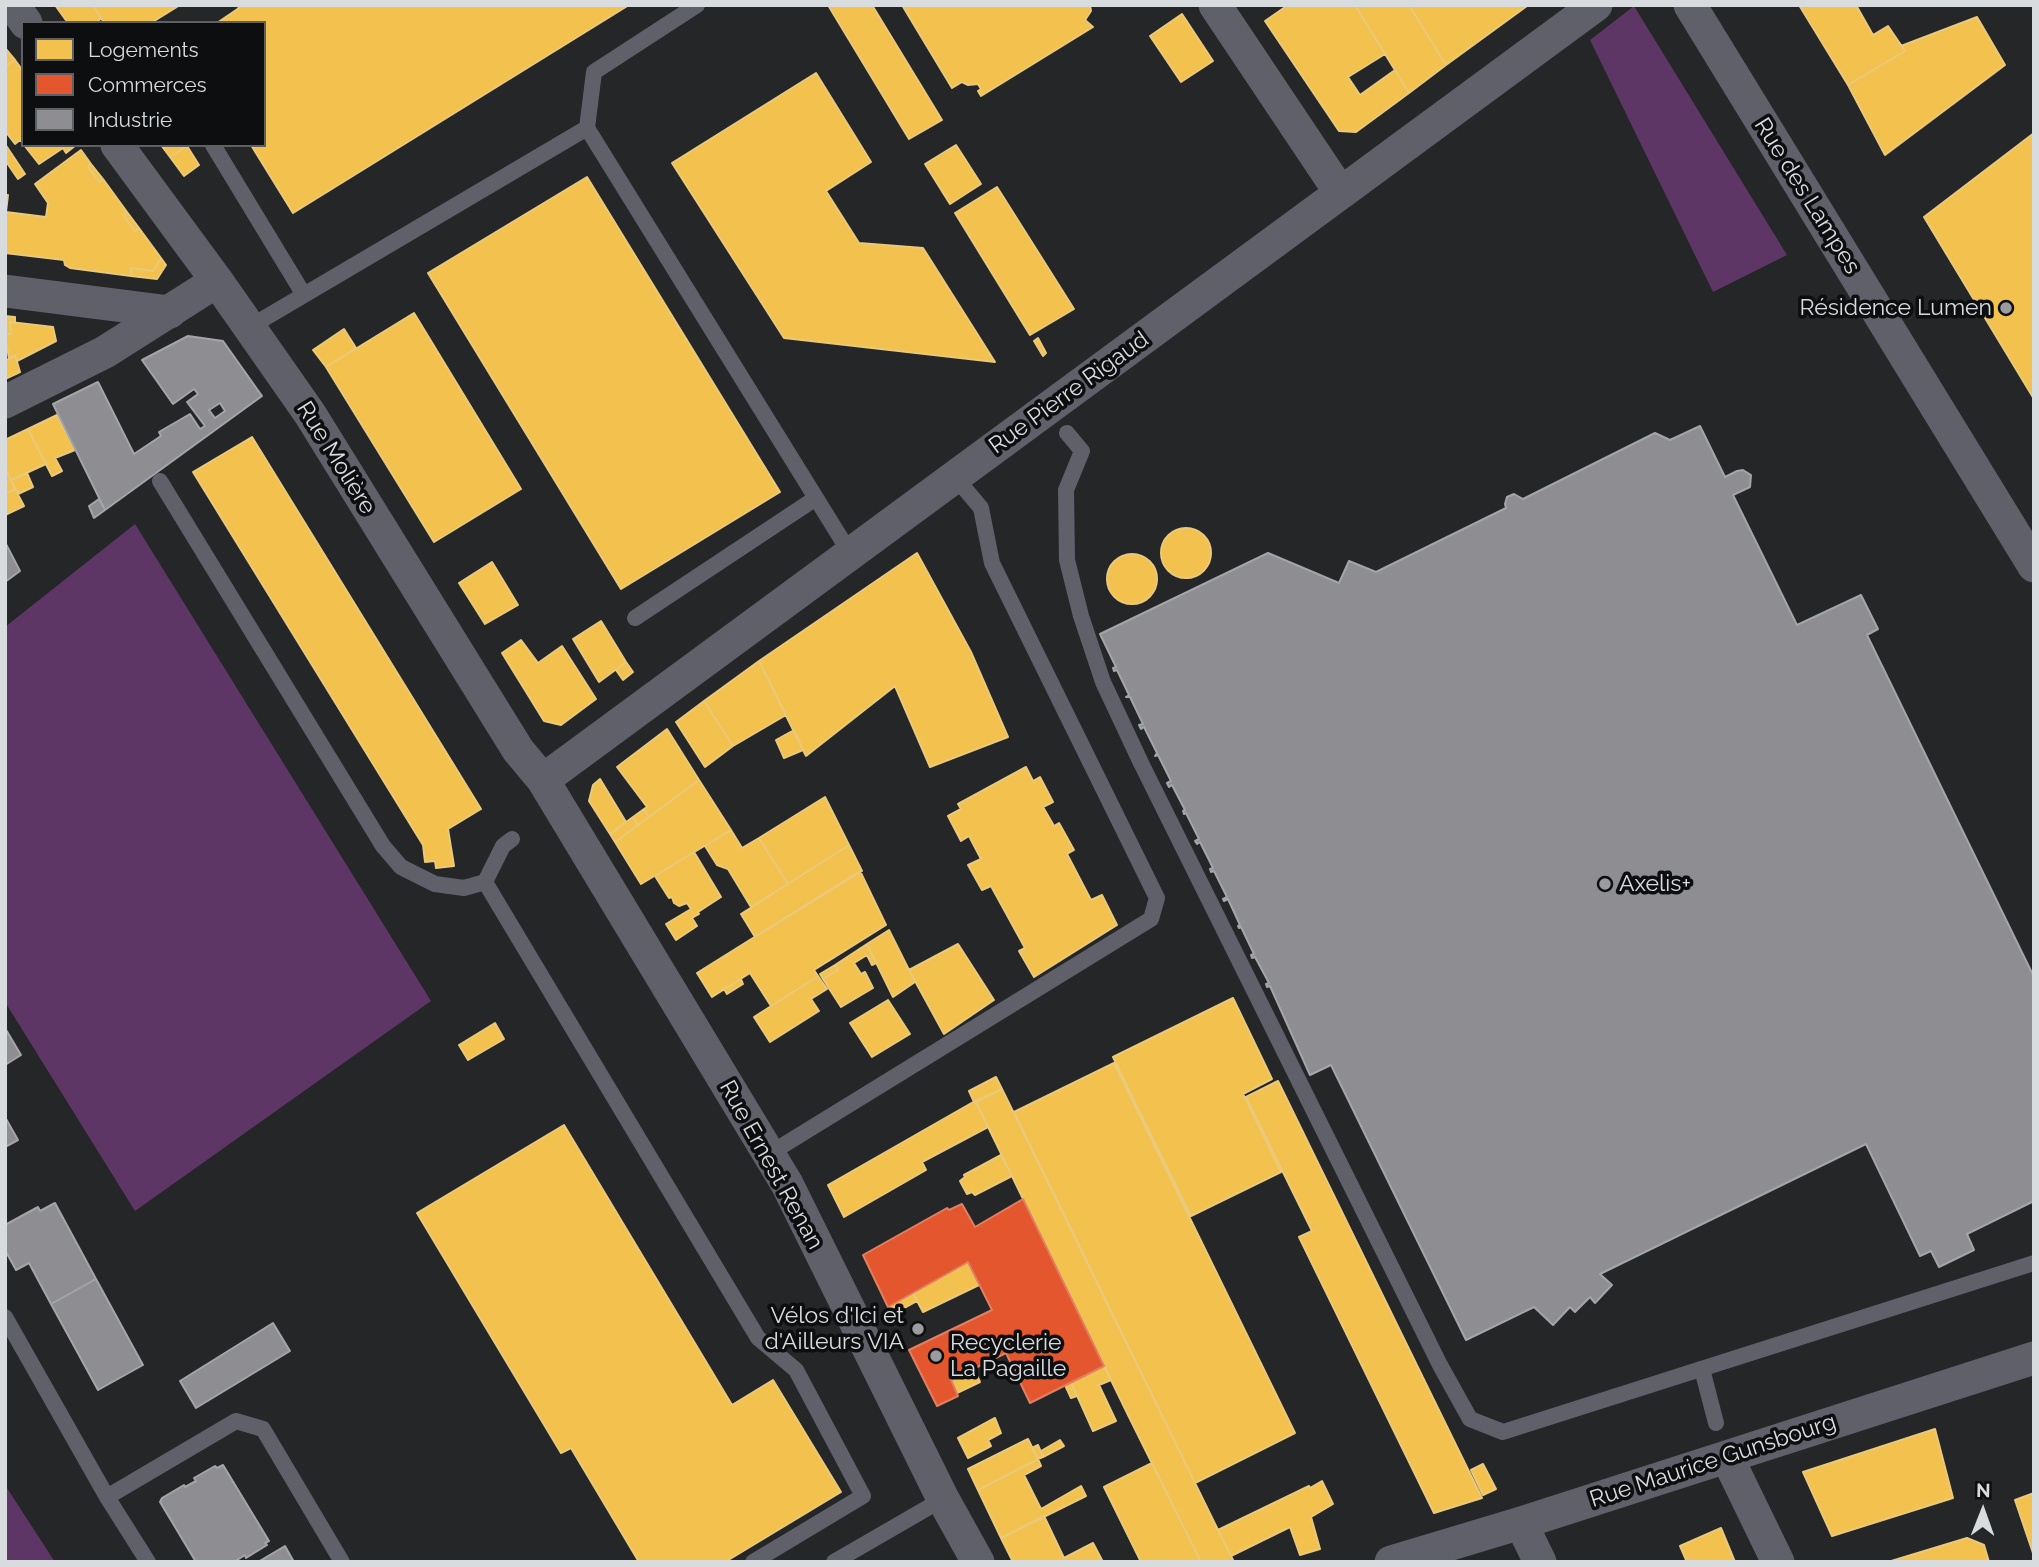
<!DOCTYPE html>
<meta charset="utf-8">
<style>
body{margin:0}
#map{position:relative;width:2039px;height:1567px;overflow:hidden;background:#242628;font-family:Raleway,sans-serif}
canvas{display:block}
.frame{position:absolute;inset:0;border:7px solid #d9dcdf;pointer-events:none}
.legend{position:absolute;left:21px;top:21px;width:245px;height:126px;box-sizing:border-box;background:#0d0e10;border:2px solid #5f6063;margin:0;padding:9px 12px;list-style:none;font-size:21px;color:#d9dcdf}
.legend li{display:flex;align-items:center;gap:14px;height:35px}
.legend b{width:35px;border:2px solid #5f6063}
.north{position:absolute;left:1948px;top:1476px;width:70px;height:70px;-webkit-text-stroke:5px #0d0e10;paint-order:stroke;rotate:1deg;font-size:19px;font-weight:700;line-height:28px;text-align:center;color:#d9dcdf}
.north::after{content:'';display:block;margin:auto;width:24px;height:32px;background:#d9dcdf;clip-path:polygon(50% 0,100% 100%,50% 72%,0 100%)}
</style>
<div id="map">
<canvas width="2039" height="1567"></canvas>
<div class="frame"></div>
<ul class="legend">
<li><b style="height:19px;background:#f2c14e"></b>Logements</li>
<li><b style="height:19px;background:#e4572e"></b>Commerces</li>
<li><b style="height:19px;background:#8d8d92"></b>Industrie</li>
</ul>
<div class="north">N</div>
</div>
<script>
const c = document.querySelector('canvas').getContext('2d');
c.lineJoin = 'round';
function fill(path, color) {
  c.fillStyle = color;
  c.fill(path, 'evenodd');
}
function stroke(path, color, width, dash) {
  c.strokeStyle = color;
  c.lineWidth = width;
  c.lineCap = dash ? 'butt' : 'round';
  c.setLineDash(dash || []);
  c.stroke(path);
}
function label(font, color, halo, rows, align = 'center') {
  c.font = font + ' Raleway,sans-serif';
  c.lineWidth = 7;
  c.setLineDash([]);
  c.textBaseline = 'middle';
  c.strokeStyle = halo;
  c.fillStyle = color;
  for (const [text, x, y, turn = 0] of rows) {
    c.save();
    c.translate(x, y);
    c.rotate((+turn || 0) * Math.PI / 180);
    c.textAlign = isNaN(turn) ? turn : align;
    if (halo) c.strokeText(text, 0, 0);
    c.fillText(text, 0, 0);
    c.restore();
  }
}
fill(new Path2D(`
 M1634,6L1787,255L1713,292L1590,40Z
 M135,524L431,1001L135,1211L5,1002V627Z
 M5,1485L55,1562H5Z`), '#5d3665');
const homes = new Path2D(`
 M55,5H93L101,18L96,23H68Z
 M93,5H180L151,23H104Z
 M237,5H629L293,213L251,145H264V23H217L239,8Z
 M828,5H872L942,120L909,139Z
 M902,5H1090L1091,11L1085,20L1093,27L981,96L978,91L981,89L978,84L968,85L962,82L952,88Z
 M1288,5H1355L1385,54L1348,77L1360,95L1395,70L1409,93L1356,132L1339,131L1265,21Z
 M1355,5H1409L1446,65L1409,93Z
 M1409,5H1527V6L1446,65Z
 M1799,5H1856L1873,35L1888,26L1905,51L1848,85Z
 M1182,14L1213,61L1181,82L1150,36Z
 M1977,17L2005,65L1885,155L1848,85L1905,51L1901,46Z
 M5,48L15,60L5,67Z
 M15,60L23,71V143L20,140L15,144L5,131V67Z
 M816,73L871,162L826,191L859,243L923,248L995,362L784,338L672,163Z
 M2034,133V399L1924,217Z
 M5,144L25,174L18,179L5,160Z
 M24,145H76L66,153L63,148L39,164Z
 M161,145H184L185,147L170,157Z
 M956,145L981,184L950,204L925,164Z
 M187,146L199,165L184,176L170,157Z
 M81,150L91,164L88,167L99,182L103,179L127,212L123,215L135,231L139,228L161,258L153,271L131,268V276L70,268L65,265L64,260L5,253V195H8L6,212L46,217L48,203L35,184Z
 M91,164L103,179L99,182L88,167Z
 M587,177L780,492L621,589L428,273Z
 M997,187L1074,309L1030,335L955,213Z
 M127,212L139,228L135,231L123,215Z
 M161,258L166,265L157,279L131,276V268L153,271Z
 M414,313L521,489L434,542L326,367Z
 M5,316L15,317V323L10,322L11,334H5Z
 M10,322L53,327L56,341L17,361L15,355L9,359L5,334H11Z
 M344,329L356,348L326,367L313,350Z
 M1038,338L1046,353L1043,356L1034,341Z
 M15,355L20,372L5,379V361Z
 M57,415L75,450L55,458L62,471L52,476L28,429Z
 M28,429L46,464L11,480L5,468V440Z
 M252,437L481,809L448,829L454,866L436,868L435,861L425,862L423,845L193,472Z
 M5,468L15,489L5,494Z
 M27,473L33,487L18,494L11,480Z
 M15,489L24,506L5,515V494Z
 M1161 553a25 25 0 1 1 50 0a25 25 0 1 1-50 0Z
 M917,553L971,652L1008,737L930,767L895,686L806,756L759,661Z
 M1107 579a25 25 0 1 1 50 0a25 25 0 1 1-50 0Z
 M492,562L518,605L485,624L459,583Z
 M601,621L626,662L599,682L573,639Z
 M521,640L538,663L562,646L596,699L561,725L544,721L502,653Z
 M759,661L786,715L733,746L704,701Z
 M626,662L633,672L623,680L616,670Z
 M704,701L733,746L705,767L676,722Z
 M667,729L699,780L649,817L644,809L647,807L617,767Z
 M794,730L803,750L784,758L776,740Z
 M1026,767L1033,781L1040,777L1053,802L1043,807L1054,826L1059,823L1074,850L1067,854L1091,900L1102,895L1117,925L1034,977L1019,951L1025,948L991,886L982,890L968,865L981,859L969,836L961,841L948,816L961,809L958,804Z
 M600,779L626,822L610,834L589,801L593,785Z
 M699,780L731,830L641,884L615,842Z
 M825,797L849,845L788,884L759,838Z
 M644,809L649,817L638,825L633,817Z
 M633,817L638,825L615,842L610,834Z
 M731,830L742,848L759,838L788,884L751,907L728,869L717,865L705,846Z
 M849,845L862,871L755,937L741,914Z
 M694,852L721,897L698,912L699,914L692,918L697,926L676,940L666,924L691,909L687,903L679,906L674,903L672,897L669,898L655,876Z
 M860,871L886,925L814,970L818,976L771,1006L750,973L712,997L697,973Z
 M889,930L915,982L893,997L867,944Z
 M867,944L876,963L872,965L867,955L854,963L861,974L865,972L873,988L841,1007L823,979L838,970L835,965Z
 M958,944L994,1000L944,1034L909,970Z
 M835,965L838,970L823,979L820,974Z
 M818,976L827,989L811,999L819,1011L770,1042L754,1017Z
 M741,979L743,984L727,994L724,989Z
 M1233,998L1272,1079L1243,1094L1281,1172L1191,1216L1113,1057Z
 M888,1000L910,1034L872,1057L850,1023Z
 M495,1023L504,1039L468,1060L459,1045Z
 M1114,1063L1295,1433L1195,1483L1014,1112Z
 M996,1077L1002,1089L974,1102L969,1091Z
 M1278,1081L1384,1298L1482,1498L1434,1513L1299,1237L1312,1231L1246,1097Z
 M1002,1089L1218,1530L1234,1562H1201L1128,1415L976,1102Z
 M975,1101L988,1127L922,1162L926,1170L844,1217L828,1185Z
 M564,1125L732,1405L773,1380L841,1492L725,1562H639L571,1448L561,1453L417,1213Z
 M1001,1155L1012,1176L975,1195L972,1192L967,1194L960,1181L965,1177L964,1175Z
 M968,1262L979,1285L923,1312L913,1293Z
 M913,1293L917,1301L892,1315L888,1307Z
 M1104,1366L1111,1380L1099,1385L1116,1421L1093,1431L1071,1382Z
 M974,1369L980,1382L957,1393L951,1380Z
 M1071,1382L1077,1396L1071,1398L1065,1385Z
 M995,1418L1001,1433L988,1440L991,1446L968,1458L958,1438Z
 M1935,1429L1953,1498L1832,1536L1803,1472Z
 M1028,1439L1038,1459L978,1490L968,1469Z
 M1060,1440L1064,1446L1043,1457L1041,1451Z
 M1038,1445L1043,1457L1038,1459L1032,1448Z
 M1038,1459L1041,1466L1024,1475L1041,1509L1081,1486L1086,1496L1001,1538L978,1490Z
 M1152,1463L1201,1562H1141L1104,1487Z
 M1483,1464L1496,1489L1483,1495L1471,1470Z
 M1322,1481L1333,1504L1311,1517L1320,1549L1300,1555L1290,1527L1231,1556L1218,1530L1309,1486L1310,1488Z
 M2034,1493V1556L2015,1500Z
 M1044,1516L1064,1558L1093,1543L1103,1562H1013L1001,1538Z
 M1721,1528L1735,1562H1687L1680,1546Z
 M1967,1538L1984,1545L1989,1562H1888Z`);
fill(homes, '#f2c14e');
stroke(homes, '#eac97a', 2);
const shops = new Path2D(`
 M1023,1199L1104,1366L1030,1403L1006,1353L951,1380L958,1396L937,1406L909,1350L992,1310L968,1262L888,1307L863,1255L947,1208L949,1210L962,1204L975,1227Z`);
fill(shops, '#e4572e');
stroke(shops, '#e17f63', 2);
const industry = new Path2D(`
 M188,336L223,341L262,396L105,510L53,404L98,382L134,454L161,436L159,432L190,414L200,429L205,426L187,402L198,394L194,389L173,404L142,360ZM220,403L225,411L215,418L209,410Z
 M1700,426L1725,477L1737,471L1743,470L1751,475L1750,487L1733,495L1797,625L1861,595L1878,629L1867,635L2034,977V1201L1967,1234L1974,1250L1939,1267L1931,1251L1920,1256L1866,1144L1600,1274L1612,1285L1595,1303L1590,1297L1575,1312L1570,1307L1553,1325L1534,1307L1466,1340L1331,1065L1310,1075L1270,986L1267,987L1266,984L1269,983L1255,957L1252,958L1251,955L1254,954L1241,927L1239,928L1238,926L1240,925L1228,899L1224,901L1223,899L1227,897L1214,871L1211,872L1210,869L1213,868L1200,842L1197,844L1195,841L1199,839L1186,813L1184,814L1183,811L1185,810L1172,785L1169,787L1167,783L1171,781L1158,755L1155,756L1157,753L1144,727L1141,729L1139,725L1143,724L1130,697H1126L1129,695L1117,670L1114,671L1113,668L1116,667L1100,634L1268,553L1339,583L1349,561L1376,572L1506,508L1505,504L1507,497L1514,494L1523,499L1655,433L1670,440Z
 M99,499L105,510L94,518L89,506Z
 M6,544L20,571L5,582V545Z
 M5,1028L21,1055L5,1065Z
 M5,1117L18,1140L5,1147Z
 M55,1203L96,1279L51,1304L29,1263L16,1270L5,1250V1225L38,1207L40,1211Z
 M96,1279L143,1365L98,1390L51,1304Z
 M273,1323L290,1351L196,1408L180,1381Z
 M223,1465L269,1541L265,1543L267,1545L246,1558L245,1555L234,1562H196L160,1502L162,1498L184,1485L185,1487L196,1481L194,1478L215,1466L217,1468Z
 M285,1546L294,1562H258Z`);
fill(industry, '#8d8d92');
stroke(industry, '#a4a5a9', 2);
stroke(new Path2D(`
 M697,5L594,72L587,128L850,553
 M213,145L304,295
 M248,328L587,128
 M1067,433L1082,451L1066,490L1067,560L1081,616L1103,682L1141,763L1440,1365L1470,1419L1503,1432L2034,1263
 M160,481L383,846L401,867L435,884L464,888L485,882
 M635,618L816,498
 M512,839L503,846L485,882L758,1338L796,1370L863,1496L753,1562
 M769,1154L1151,919L1157,898L992,563L981,508L955,477
 M5,1317L107,1497L148,1562
 M1702,1369L1716,1423
 M107,1497L236,1421L263,1429L342,1562
 M834,1562L943,1499`), '#60606a', 16);
stroke(new Path2D(`
 M13,5L26,23
 M1215,5L1340,192
 M1690,5L2034,566
 M117,145L217,281L310,414L518,750L543,780L787,1184L943,1499L978,1562
 M5,291L170,312
 M5,402L105,352L217,281
 M543,780L1596,5
 M1727,1457L1778,1562
 M1521,1523L1540,1562
 M1391,1562L1521,1523L2034,1358`), '#60606a', 33);
for (const [x, y, r, color] of [
 [2006,308,7,"#9a9c9f"],
 [1605,884,7,"#9a9c9f"],
 [918,1329,7,"#9a9c9f"],
 [936,1356,7,"#9a9c9f"]
]) {
  const dot = new Path2D();
  dot.arc(x, y, r, 0, 2 * Math.PI);
  c.fillStyle = color;
  c.fill(dot);
  stroke(dot, '#0d0e10', 2.5);
}
label('23px', '#d9dcdf', '#0d0e10', [
 ["Rue des Lampes",1807,196,58],
 ["Rue Pierre Rigaud",1069,393,-36],
 ["Rue Molière",336,458,58],
 ["Rue Ernest Renan",771,1165,61],
 ["Rue Maurice Gunsbourg",1713,1461,-18]
]);
label('23px', '#d9dcdf', '#0d0e10', [
 ["Résidence Lumen",1992,308],
 ["Axelis+",1619,884,"left"],
 ["Vélos d'Ici et",904,1316],
 ["d'Ailleurs VIA",904,1342],
 ["Recyclerie",950,1343,"left"],
 ["La Pagaille",950,1369,"left"]
], 'right');
</script>
